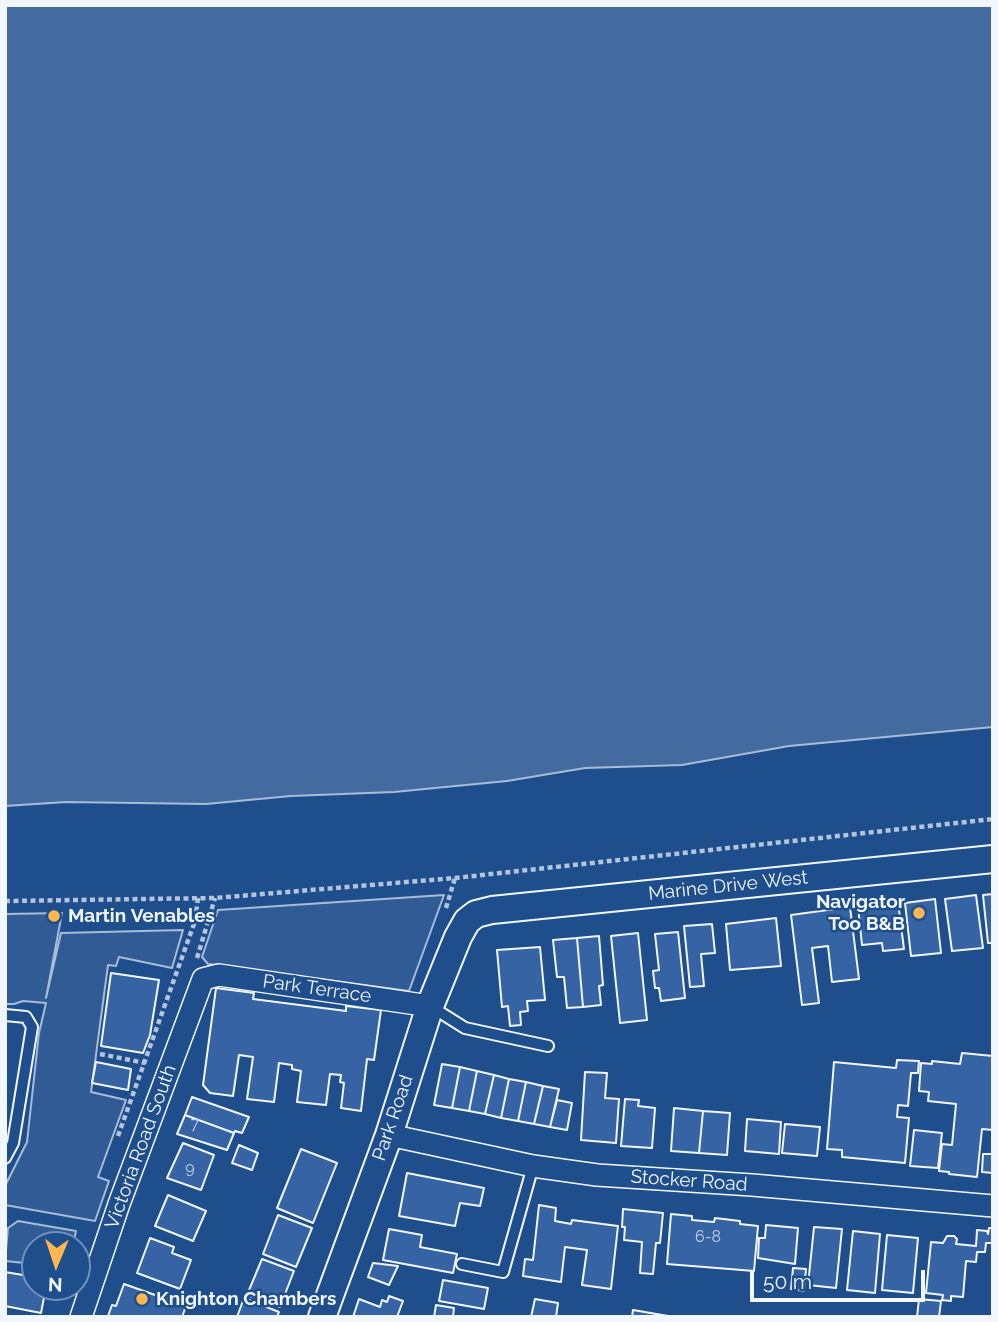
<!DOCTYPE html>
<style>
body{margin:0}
#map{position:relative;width:998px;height:1322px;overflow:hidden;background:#1f4e8c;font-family:Raleway,sans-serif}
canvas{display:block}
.frame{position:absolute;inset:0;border:7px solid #f2f6ff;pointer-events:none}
.north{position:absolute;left:21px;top:1231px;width:70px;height:70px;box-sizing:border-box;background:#1f4e8c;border:2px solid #7391ba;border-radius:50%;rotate:182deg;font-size:19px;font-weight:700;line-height:28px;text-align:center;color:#f2f6ff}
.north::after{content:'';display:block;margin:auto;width:24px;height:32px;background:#ffb74d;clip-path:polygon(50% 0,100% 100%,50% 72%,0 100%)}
.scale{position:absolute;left:750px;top:1270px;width:175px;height:32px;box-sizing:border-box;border:4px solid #f2f6ff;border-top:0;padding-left:9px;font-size:21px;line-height:24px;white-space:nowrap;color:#f2f6ff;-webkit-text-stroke:5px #1f4e8c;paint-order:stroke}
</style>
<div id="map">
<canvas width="998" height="1322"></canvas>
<div class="frame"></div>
<div class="north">N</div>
<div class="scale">50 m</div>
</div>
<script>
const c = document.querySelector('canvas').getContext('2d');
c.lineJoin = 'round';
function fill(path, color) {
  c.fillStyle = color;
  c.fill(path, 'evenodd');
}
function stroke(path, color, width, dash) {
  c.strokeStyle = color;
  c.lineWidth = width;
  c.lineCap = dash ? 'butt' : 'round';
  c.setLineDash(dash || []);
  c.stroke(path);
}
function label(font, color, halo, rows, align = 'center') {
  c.font = font + ' Raleway,sans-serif';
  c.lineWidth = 5;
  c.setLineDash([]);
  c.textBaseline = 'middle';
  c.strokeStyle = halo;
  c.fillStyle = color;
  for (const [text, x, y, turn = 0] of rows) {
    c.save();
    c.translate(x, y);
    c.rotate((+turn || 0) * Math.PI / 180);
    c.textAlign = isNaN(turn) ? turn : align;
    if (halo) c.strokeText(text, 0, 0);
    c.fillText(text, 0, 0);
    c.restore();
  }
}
const built = new Path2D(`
 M444,895L409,991L208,964L202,957L218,910Z
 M62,913L46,998L61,933L183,930L172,968L119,957L116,966L108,965L91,1092L126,1100L98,1177L109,1181L95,1221L5,1205L6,1184L27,1142L39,1033L46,1003L23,1001L14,1004H5V914Z
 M18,1221L76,1231L73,1245H35V1264L5,1261L8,1228Z`);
fill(built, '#305b95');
stroke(built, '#a8bbd7', 2);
const water = new Path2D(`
 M5,5H993V727L789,746L682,765L585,768L507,781L394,792L291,796L206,804L66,802L5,806Z`);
fill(water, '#446ba0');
stroke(water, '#a8bbd7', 2);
const building = new Path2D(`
 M993,894V943H988L983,895Z
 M976,895L983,948L952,951L945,899Z
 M935,899L941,953L911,956L905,903Z
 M898,902L904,949L883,951L882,943L862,945L858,907Z
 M850,907L859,979L832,982L828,946L812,948L819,1003L802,1005L791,915Z
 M776,918L781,966L730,970L726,924Z
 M712,924L715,953L701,954L704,986L690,987L684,926Z
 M678,932L685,998L661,1001L659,988H655L653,971L659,970L655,934Z
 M638,933L647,1020L620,1023L611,936Z
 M599,936L603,985L599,986L601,1005L583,1007L577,938Z
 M577,938L583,1007L567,1008L564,977H557L553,940Z
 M540,947L545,1000L527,1001L528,1011L520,1012L521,1025L510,1026L508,1006L502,1007L497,950Z
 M111,973L159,980L150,1035L143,1053L101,1046Z
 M216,988L254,993L253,999L346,1011V1006L381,1010L374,1060L367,1059L361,1111L341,1108L344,1083L340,1082L341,1075L330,1074L326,1105L297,1102L301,1071L292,1069V1065L279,1063L274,1102L247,1099L253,1057L239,1055L233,1096L210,1093L203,1085Z
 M962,1053L993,1056V1130L982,1129L977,1177L949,1174V1172L939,1171L942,1144L952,1145L956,1104L928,1101L929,1092L919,1091L921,1063L932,1064V1061L960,1064Z
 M897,1060L919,1061L918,1073H911L908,1106L898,1105L897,1117L909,1118L905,1163L842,1157V1150L827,1149L834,1062L896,1068Z
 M96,1062L131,1069L128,1090L92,1083Z
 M442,1064L460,1067L452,1108L434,1105Z
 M460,1067L477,1071L469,1111L452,1108Z
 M477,1071L494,1075L485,1114L469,1111Z
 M585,1072L607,1073L605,1098L619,1099L616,1143L581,1140Z
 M494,1075L509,1079L501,1118L485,1114Z
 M509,1079L526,1082L518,1121L501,1118Z
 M526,1082L543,1086L534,1124L518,1121Z
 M543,1086L559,1089L550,1127L534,1124Z
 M192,1097L249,1117L242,1133L235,1131L234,1133L185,1115Z
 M625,1099L639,1100L638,1106L655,1108L652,1148L621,1146Z
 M557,1100L572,1103L567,1130L550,1127Z
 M674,1108L703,1111L699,1153L671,1151Z
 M703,1111L730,1113L727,1155L699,1153Z
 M185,1115L234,1133L227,1150L177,1134Z
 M747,1119L781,1122L779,1154L745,1151Z
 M785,1124L820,1127L817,1156L782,1153Z
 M914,1130L942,1133L938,1168L910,1166Z
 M183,1143L214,1155L201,1190L167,1178Z
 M239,1145L258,1153L252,1170L232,1163Z
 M301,1149L337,1163L313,1223L277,1208Z
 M983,1154H993V1173L982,1172Z
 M407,1173L484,1188L480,1206L460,1203L455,1226L399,1216Z
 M168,1195L206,1211L193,1241L155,1226Z
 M539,1205L556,1208L555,1221L571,1224L572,1220L618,1226L611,1289L582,1285L587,1250L565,1247L561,1282L523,1276L525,1259L533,1260Z
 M623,1209L663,1213L660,1243H656L653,1274L640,1273L642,1242L624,1240L625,1227H622Z
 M671,1214L692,1216V1220L714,1222L715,1218L740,1221V1224L758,1226L754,1271L667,1264Z
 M278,1215L312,1228L296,1267L263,1254Z
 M766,1225L798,1228L795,1264L758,1258L759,1238H765Z
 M814,1227L842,1229L836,1288L808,1285Z
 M989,1228H993V1243H986L985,1252H977L976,1262L966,1261L963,1297L951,1296V1301L942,1300L943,1295L926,1293L931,1242L943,1243L947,1236H954L957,1239L956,1244L976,1246L977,1230L987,1231L988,1234Z
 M389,1229L422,1235L420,1247L457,1254L453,1273L383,1260Z
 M853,1231L880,1234L875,1293L847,1290Z
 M887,1235L918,1238L913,1293L882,1290Z
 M150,1238L174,1247L172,1253L191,1260L180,1289L137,1273Z
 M262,1259L294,1271L280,1307L247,1295Z
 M373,1263L398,1266L389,1285L368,1277Z
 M793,1268L806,1269L804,1291L791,1289Z
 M5,1272L35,1277V1287H46L41,1313L5,1306Z
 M443,1280L488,1288L484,1309L439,1301Z
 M124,1284L172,1301L174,1296L188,1301L182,1317L108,1316L112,1305L116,1306Z
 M389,1296L403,1301L397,1317H353L359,1299L380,1307L382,1300L387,1302Z
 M244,1298L279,1312L277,1317H237Z
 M535,1299L558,1303L556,1317H531Z
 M919,1299L941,1301L939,1317H917Z
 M436,1305L454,1308L453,1317H434Z
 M633,1310L674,1317H632Z`);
fill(building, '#3563a3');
stroke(building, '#f2f6ff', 2);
const service = new Path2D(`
 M430,1006L465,1028L548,1046
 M5,1015L26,1017L32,1027L13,1143L5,1158
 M462,1264L503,1272L533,1166`);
const minor = new Path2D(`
 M389,1135L533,1166L597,1175L752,1185L993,1206
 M81,1317L119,1204L203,979L219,975L430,1006`);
const tertiary = new Path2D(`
 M322,1317L389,1135L430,1006L458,937L467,921L476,914L492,910L993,859`);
stroke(service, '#f2f6ff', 14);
stroke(minor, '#f2f6ff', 24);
stroke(tertiary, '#f2f6ff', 30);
stroke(new Path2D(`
 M5,901L215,898L455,878L993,819
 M446,908L455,878
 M197,958L215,898
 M100,1054L145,1063
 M118,1136L195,921L198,898`), '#b3c4dc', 4.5, [5, 3.5]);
stroke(service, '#1f4e8c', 10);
stroke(minor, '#1f4e8c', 21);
stroke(tertiary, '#1f4e8c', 26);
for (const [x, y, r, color] of [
 [919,913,7,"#ffb74d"],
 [54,916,7,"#ffb74d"],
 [142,1299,7,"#ffb74d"]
]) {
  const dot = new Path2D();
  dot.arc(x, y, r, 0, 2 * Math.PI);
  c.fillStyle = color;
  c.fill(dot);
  stroke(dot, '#1f4e8c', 2.5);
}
label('16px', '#c3d1e8', null, [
 ["7",195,1124],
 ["9",190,1168],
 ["6-8",708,1237]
]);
label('19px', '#f2f6ff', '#1f4e8c', [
 ["Marine Drive West",728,886,-6],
 ["Park Terrace",317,989,8],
 ["Park Road",393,1118,-71],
 ["Victoria Road South",141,1147,-70],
 ["Stocker Road",689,1181,4]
]);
label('bold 19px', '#f2f6ff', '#1f4e8c', [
 ["Navigator",905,902,"right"],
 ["Too B&B",905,924,"right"],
 ["Martin Venables",68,916],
 ["Knighton Chambers",156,1299]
], 'left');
</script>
